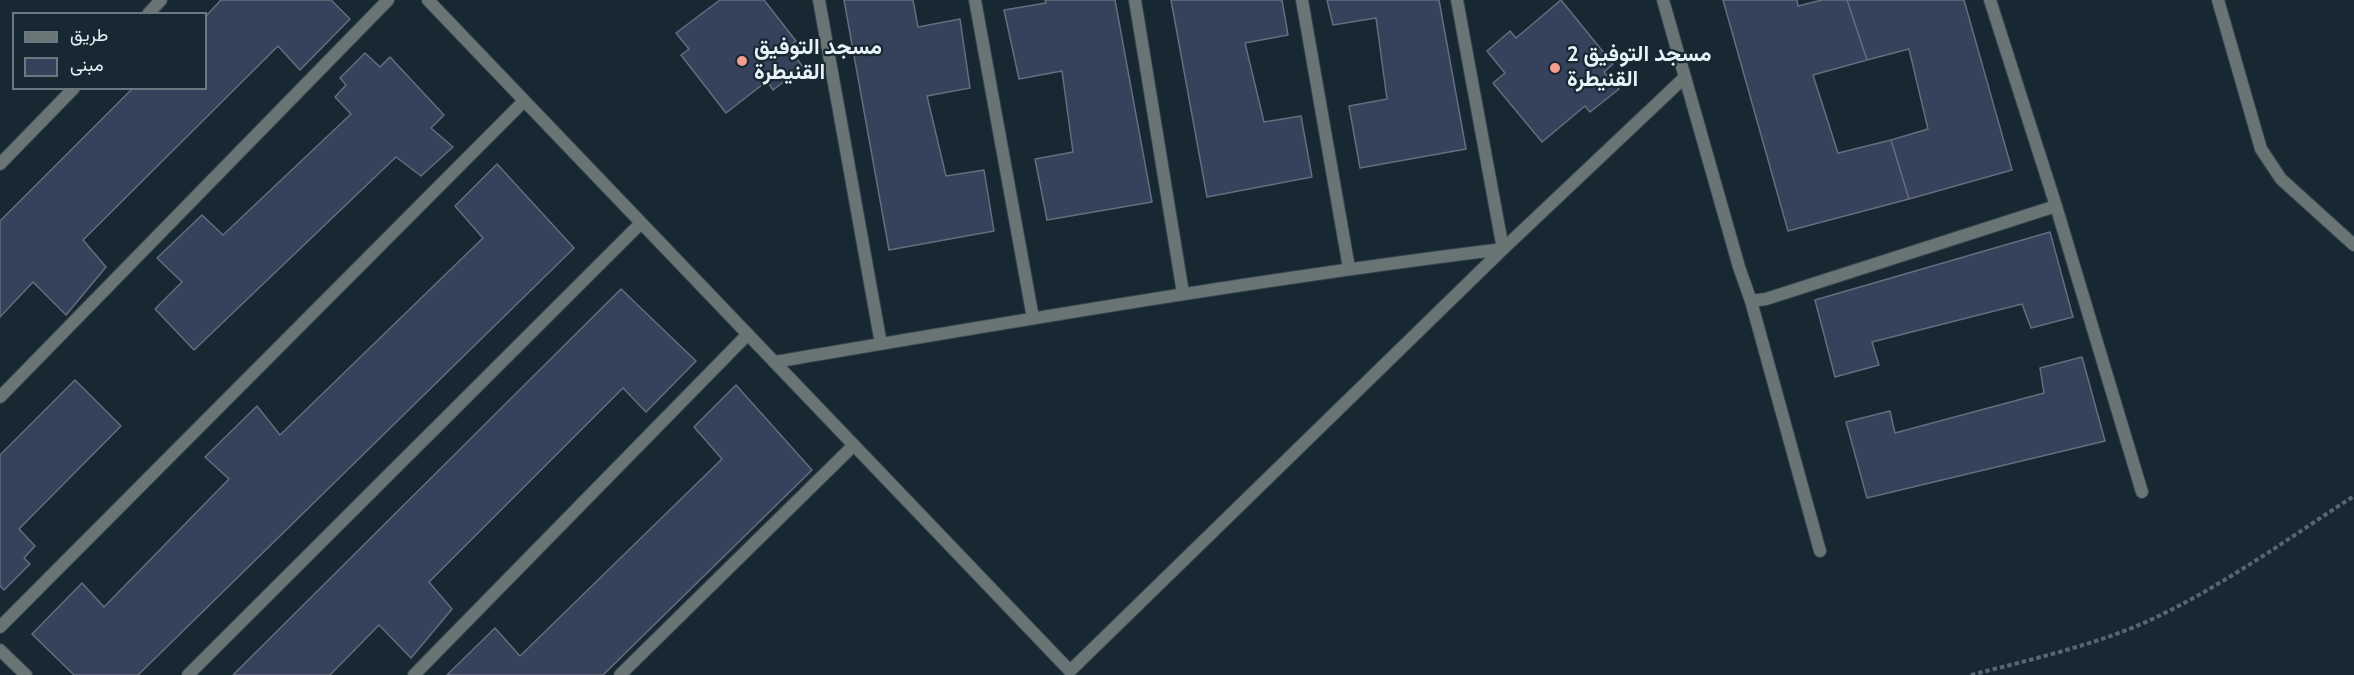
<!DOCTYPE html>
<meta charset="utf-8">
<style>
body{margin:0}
#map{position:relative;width:2354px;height:675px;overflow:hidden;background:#172832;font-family:Cabin,Vazirmatn,sans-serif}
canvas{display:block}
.legend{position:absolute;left:12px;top:12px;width:195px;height:78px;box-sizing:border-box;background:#172832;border:2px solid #6a7881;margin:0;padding:8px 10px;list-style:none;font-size:18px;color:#e6f1f8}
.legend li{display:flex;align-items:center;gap:12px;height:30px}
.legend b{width:30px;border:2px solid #6a7881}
</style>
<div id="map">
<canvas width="2354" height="675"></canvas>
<ul class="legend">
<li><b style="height:8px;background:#697474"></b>طريق</li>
<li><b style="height:16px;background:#36425b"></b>مبنى</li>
</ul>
</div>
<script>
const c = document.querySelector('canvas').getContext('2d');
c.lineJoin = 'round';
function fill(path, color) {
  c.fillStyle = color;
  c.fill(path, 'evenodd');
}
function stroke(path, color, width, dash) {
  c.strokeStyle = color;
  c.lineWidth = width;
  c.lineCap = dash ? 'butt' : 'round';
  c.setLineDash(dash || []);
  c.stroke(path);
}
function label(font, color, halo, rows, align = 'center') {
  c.font = font + ' Cabin,Vazirmatn,sans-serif';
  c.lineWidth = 4.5;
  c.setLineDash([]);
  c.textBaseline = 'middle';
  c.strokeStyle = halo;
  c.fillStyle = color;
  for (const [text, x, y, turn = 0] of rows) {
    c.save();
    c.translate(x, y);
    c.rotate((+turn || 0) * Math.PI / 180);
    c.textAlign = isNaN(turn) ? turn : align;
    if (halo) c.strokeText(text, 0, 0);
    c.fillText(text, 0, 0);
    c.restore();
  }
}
const building = new Path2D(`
 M221,0H331L350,19L300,70L278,46L83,240L106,267L66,315L33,282L0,317V221L133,88H206V16Z
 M720,0H764L796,41L788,47L803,67L773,90L767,81L726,113L681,55L689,49L676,33Z
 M844,0H913L918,27L960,19L970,88L927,96L946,176L984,170L994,231L889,250Z
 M1045,0H1115L1152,202L1047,220L1035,159L1073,152L1062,71L1019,79L1004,10L1046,3Z
 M1171,0H1282L1288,35L1245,43L1264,122L1301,116L1312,177L1207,197Z
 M1327,0H1439L1466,149L1360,168L1349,106L1387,99L1376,18L1333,25Z
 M1561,0L1613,64L1604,72L1619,89L1590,112L1585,106L1542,142L1493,83L1505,73L1487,51L1510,31L1516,38Z
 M1723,0H1797L1798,6L1822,0H1847L1867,60L1813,75L1838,153L1891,140L1909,199L1788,231Z
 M1847,0H1964L2012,170L1909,199L1891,140L1928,129L1909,49L1867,60Z
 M365,53L380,67L390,57L444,115L431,128L453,147L421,176L396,157L194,350L155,309L182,282L157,258L202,215L223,235L351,114L335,97L346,85L340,78Z
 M497,164L574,248L138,675H74L32,634L82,583L104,607L229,479L205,457L257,406L280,435L483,238L455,206Z
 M2050,232L2073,317L2031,328L2022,304L1872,342L1879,365L1835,377L1815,300Z
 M621,289L696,361L646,412L623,388L429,582L452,609L411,658L379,625L330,675H233Z
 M2082,357L2105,441L1867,498L1846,422L1890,411L1895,433L2044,393L2040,368Z
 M75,380L121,426L19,529L35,546L24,558L30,564L4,590L0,586V455Z
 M736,385L812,470L603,675H447L495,628L520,656L722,459L694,427Z`);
fill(building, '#36425b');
stroke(building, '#656d7e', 1.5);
const service = new Path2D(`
 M975,0L1033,318
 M1302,0L1349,268`);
const minor = new Path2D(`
 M428,0L1070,671L1503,249L1685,77
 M819,0L881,344
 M1135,0L1183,293
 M1457,0L1503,249
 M1663,0L1739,267L1751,301L1766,299L2056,206
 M1990,0L2056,206L2142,492
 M2218,0L2261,149L2281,179L2354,245
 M148,14L161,0
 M0,164L74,88
 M1751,301L1820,551
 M774,362C1017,321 1259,279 1503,249
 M0,397L388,0
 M0,627L524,101
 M0,650L26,675
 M188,675L641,223
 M414,675L748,334
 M620,675L854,445`);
stroke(service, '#34444e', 14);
stroke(minor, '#34444e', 14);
stroke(new Path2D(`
 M1971,675C2028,660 2092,646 2146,622C2220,588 2286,540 2354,496`), '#57666f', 4, [4.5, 3]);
stroke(service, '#697474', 12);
stroke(minor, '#697474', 12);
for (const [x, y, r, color] of [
 [742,61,6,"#f59d8e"],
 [1555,68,6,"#f59d8e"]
]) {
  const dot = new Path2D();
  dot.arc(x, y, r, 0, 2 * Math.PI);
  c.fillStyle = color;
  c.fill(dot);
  stroke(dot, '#172832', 2);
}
label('bold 22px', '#e6f1f8', '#172832', [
 ["مسجد التوفيق",754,48],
 ["القنيطرة",754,73],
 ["2 مسجد التوفيق",1567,55],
 ["القنيطرة",1567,80]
], 'left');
</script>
